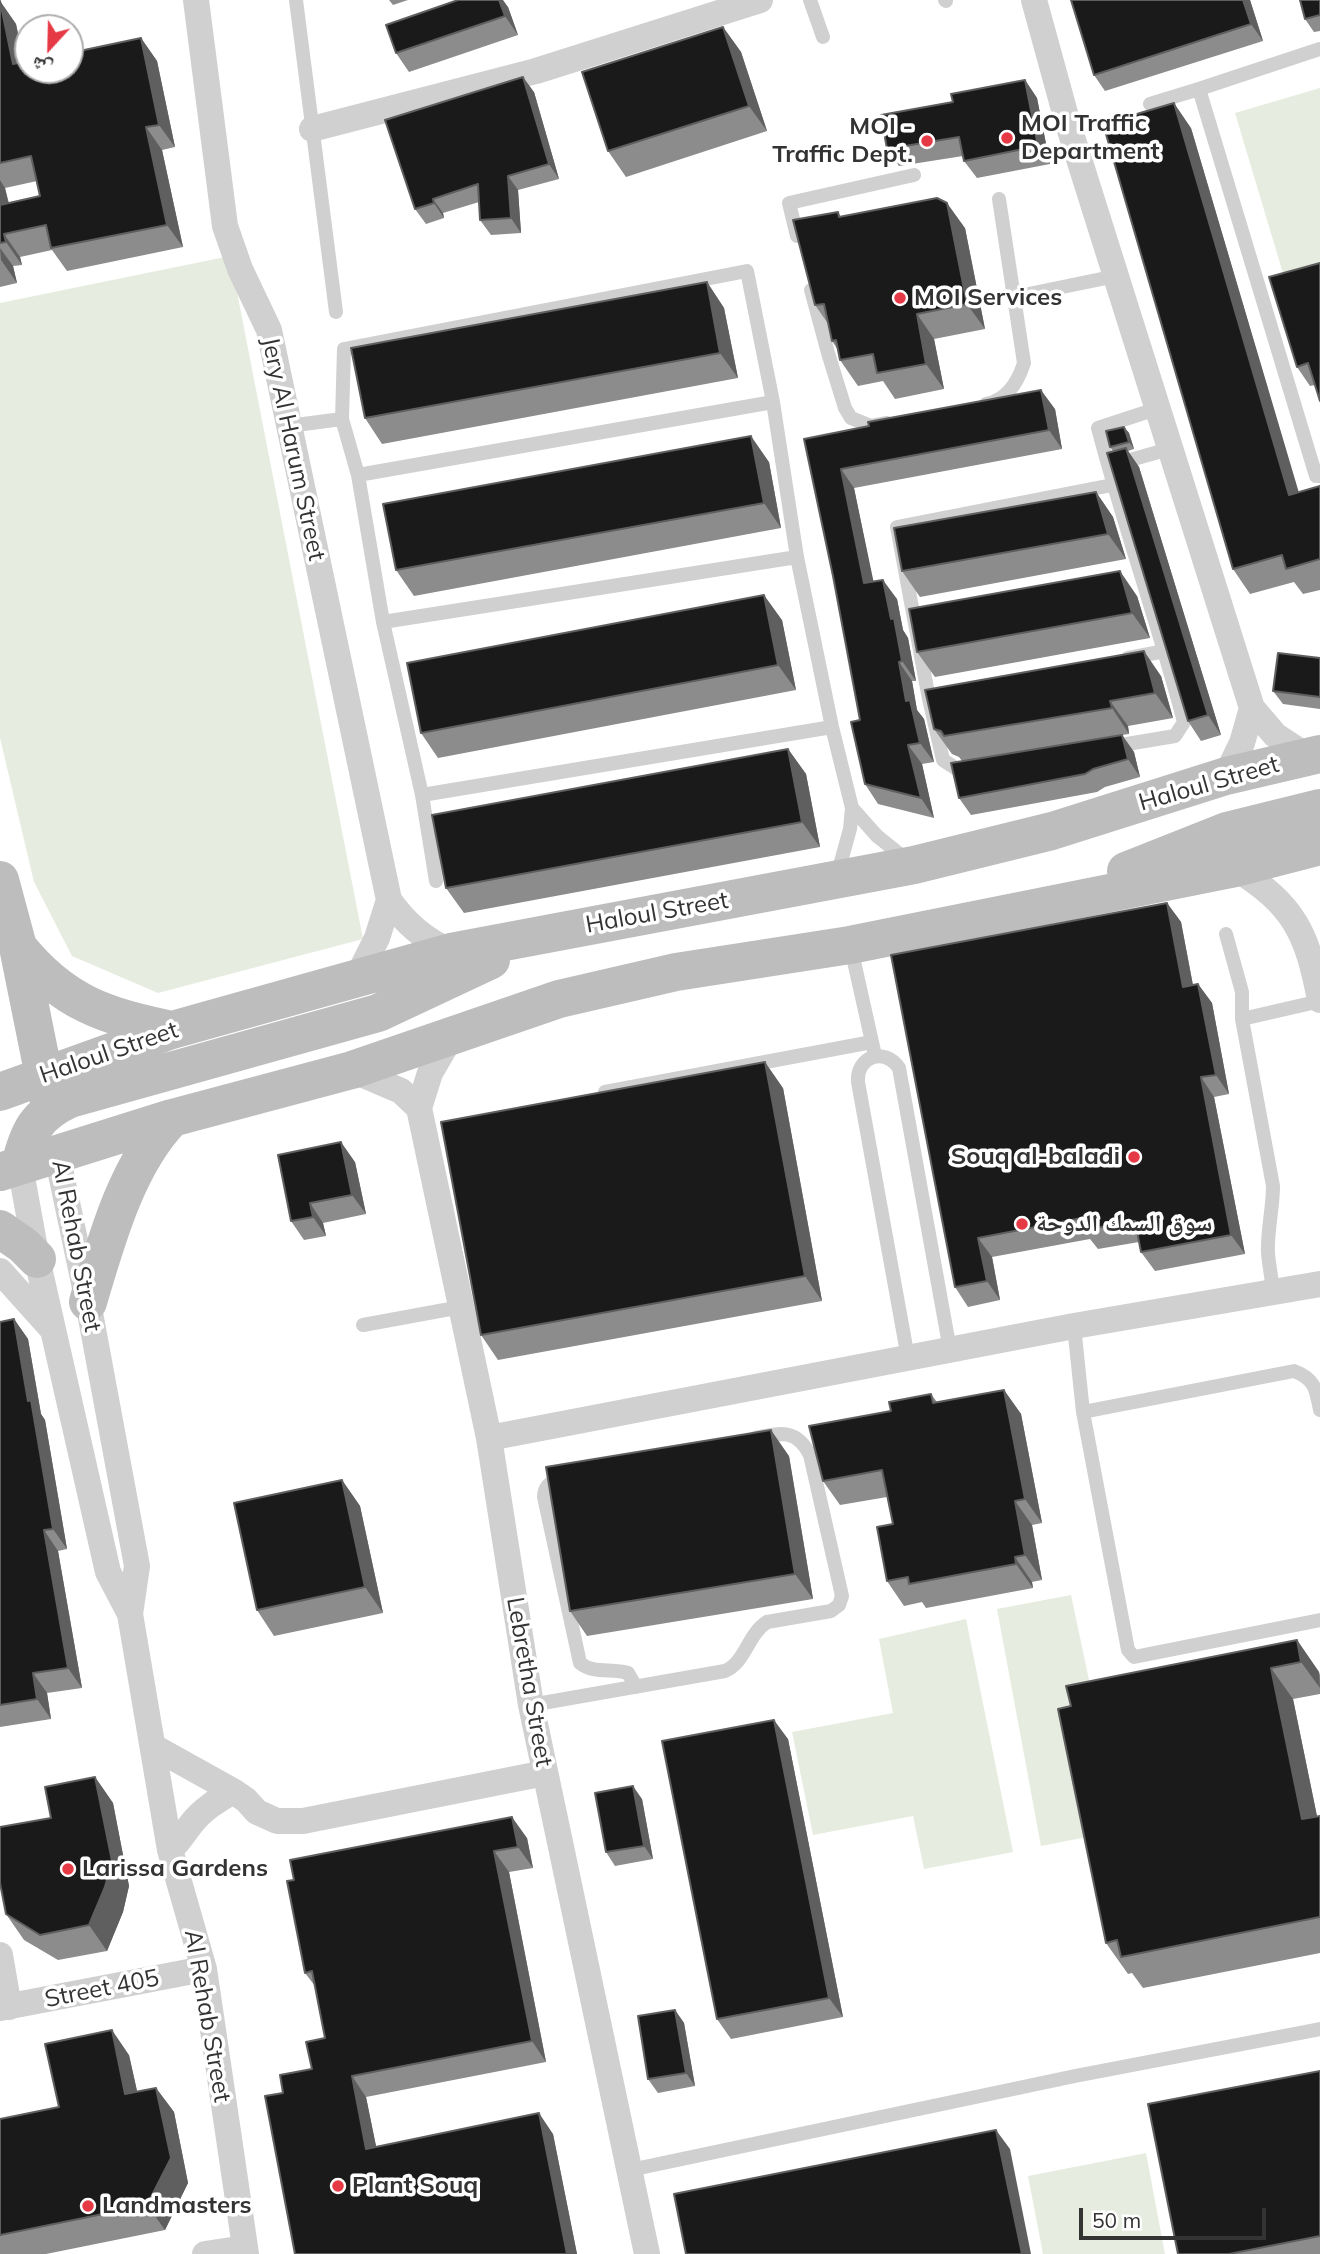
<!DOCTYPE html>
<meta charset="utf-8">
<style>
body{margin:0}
#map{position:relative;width:1320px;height:2254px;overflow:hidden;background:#fff;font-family:Mulish,"Noto Naskh Arabic",sans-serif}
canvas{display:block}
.north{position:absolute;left:14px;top:14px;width:70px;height:70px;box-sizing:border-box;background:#fff;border:2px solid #adadad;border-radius:50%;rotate:202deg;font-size:19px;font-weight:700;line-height:28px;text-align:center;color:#333}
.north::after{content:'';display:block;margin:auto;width:24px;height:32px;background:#e63946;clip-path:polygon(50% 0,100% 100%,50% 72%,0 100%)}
.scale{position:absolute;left:1079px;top:2208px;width:187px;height:32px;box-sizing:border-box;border:4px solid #333;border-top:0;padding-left:9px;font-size:21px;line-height:24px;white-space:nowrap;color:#333;-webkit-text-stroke:5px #fff;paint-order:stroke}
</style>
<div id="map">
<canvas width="1320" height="2254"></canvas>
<div class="north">ش</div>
<div class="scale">50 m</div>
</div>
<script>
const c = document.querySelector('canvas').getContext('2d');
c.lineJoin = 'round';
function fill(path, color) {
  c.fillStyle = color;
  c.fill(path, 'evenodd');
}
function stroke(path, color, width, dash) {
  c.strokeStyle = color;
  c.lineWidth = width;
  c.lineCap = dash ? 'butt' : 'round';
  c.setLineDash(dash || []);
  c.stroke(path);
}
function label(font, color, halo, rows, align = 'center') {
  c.font = font + ' Mulish,"Noto Naskh Arabic",sans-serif';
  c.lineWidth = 7;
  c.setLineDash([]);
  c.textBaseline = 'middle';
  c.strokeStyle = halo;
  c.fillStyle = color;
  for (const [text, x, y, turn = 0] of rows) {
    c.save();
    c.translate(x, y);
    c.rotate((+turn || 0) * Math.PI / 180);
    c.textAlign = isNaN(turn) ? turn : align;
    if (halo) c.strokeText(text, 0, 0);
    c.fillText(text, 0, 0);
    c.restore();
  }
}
fill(new Path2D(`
 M1320,88V280L1288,290L1235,113Z
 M230,256L363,939L158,993L72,956L34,882L0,738V303Z
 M1071,1595L1096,1713L1097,1835L1041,1846L997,1609Z
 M966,1619L1013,1852L924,1869L913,1816L813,1835L792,1732L893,1713L879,1639Z
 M1146,2153L1165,2254H1043L1028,2176Z`), '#e6ecdf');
stroke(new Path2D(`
 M296,0L336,312
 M810,0L823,37
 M945,0L946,1
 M1199,89L1320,49
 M1150,104L1199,89L1316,476H1320
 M797,236L789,203L914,175
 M811,290L828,353L845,408L851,418L871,426L887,423
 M1014,297L1116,276
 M986,404C1007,400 1018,382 1024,363L999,199
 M288,426L342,419
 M1116,464L1169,449
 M358,475L773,402
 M383,622L797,557
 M1128,658L1165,651
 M1109,747L1175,736L1184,722C1158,623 1124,527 1098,428L1156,409
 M968,770L960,771L943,760L929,699L897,527L1112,485
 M422,795L832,727
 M852,808L877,836L907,860
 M436,881L422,795L383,622L358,475L342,419L344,349L747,271L773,402L797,557L832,727L852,808L850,829L837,876
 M1226,934L1242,992V1019L1273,1186C1273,1209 1267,1230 1268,1253C1269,1266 1272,1279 1273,1292
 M851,948L874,1051
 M1242,1019L1320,1001
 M605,1092L872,1042
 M363,1325L461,1307
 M1074,1326L1083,1412
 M908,1358L858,1082C856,1056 885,1047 899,1068L950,1350
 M1320,1410C1316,1389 1315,1379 1294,1371L1083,1412L1128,1650L1134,1657L1320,1620
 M563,1477C553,1480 544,1485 544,1497L580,1663C593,1674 612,1668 628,1673L636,1687
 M531,1705L725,1671C745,1663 748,1634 767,1622L831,1611L839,1605L842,1596L810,1455C796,1428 780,1433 755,1438
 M630,2170L1075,2076L1320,2029`), '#d0d0d0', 14);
stroke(new Path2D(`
 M196,0L225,226L240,269L269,330L389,900C406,924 424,939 451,952
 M1034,0L1068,124L1252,708L1275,735L1307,756
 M312,129L536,71L760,0
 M1226,776L1242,743L1252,708
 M1235,868C1294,905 1307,932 1320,1000
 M356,980L377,938L389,900
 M451,1037L430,1073L419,1108L489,1438L531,1705L647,2254
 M352,1070L401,1091L419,1108
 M57,1155L88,1302L137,1566L130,1614
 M20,1166L37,1259L108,1572L130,1614L170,1850L204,1969L246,2254
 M0,1271L53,1330
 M489,1438L1074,1326L1320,1284
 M154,1747L233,1791L246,1800L257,1812L277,1821H303L545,1773
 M170,1850C179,1842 184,1833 192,1823C203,1809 218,1800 233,1791
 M0,1955L9,2007
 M0,2008L204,1969
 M205,2254L245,2248`), '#d0d0d0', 26);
stroke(new Path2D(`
 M1126,871L1227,831L1320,808
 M0,880L18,947L49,1101
 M18,947C63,1003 105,1016 172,1030
 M0,1092L172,1030L451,952L914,865L1052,831L1226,776L1320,754
 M20,1166C28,1131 37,1114 70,1099L378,1013L491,960
 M0,1172L172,1118L352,1070L559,999L676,972L850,945L1235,868L1320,846
 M0,1229L23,1245L37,1259
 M88,1302C106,1241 127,1164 172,1118`), '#bdbdbd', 38);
fill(new Path2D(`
 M389,0H408L393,5Z
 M1071,0H1250L1263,41L1105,91L1094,75Z
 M1320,0V31L1314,32L1305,19Z
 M0,1L16,24L24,62L141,38L157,61L175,147L162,150L183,247L67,271L52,250L20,257L22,265L13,266L17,283L0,287ZM37,181L40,196L9,203L5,188Z
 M508,7L518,35L409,72L396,53Z
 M723,27L741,52L767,131L626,177L608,151Z
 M1025,80L1037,98L1050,164L977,178L964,161L963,156L899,166L887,149L953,102Z
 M534,92L559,179L518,190L521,233L491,235L480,220L479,202L443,213L444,218L426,224L415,209Z
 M1191,128L1298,492L1320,486V590L1303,594L1294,582L1250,594L1233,569Z
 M838,212L841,217L965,228L985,329L934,339L944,389L895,399L883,381L858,386L840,360L838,350L832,341L829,325L815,305Z
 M1320,263L1315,385L1310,386L1297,367Z
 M707,282L724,308L738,378L382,444L365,418Z
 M1055,409L1062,449L854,488L873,582L897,599L903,630L908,638L916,681H912L917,710L924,719L934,762L922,764L934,818L878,804L865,784L860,720L833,576L804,439Z
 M1124,427L1129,433L1134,449L1128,451L1139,467L1221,735L1201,741L1188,721L1113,451L1110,447Z
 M769,462L781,528L414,596L396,570Z
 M1096,492L1113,517L1126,559L920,597L902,571Z
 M1137,596L1150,638L935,677L917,652Z
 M782,620L796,690L438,758L421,733Z
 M1320,658V709L1283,704L1273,691Z
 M1161,676L1173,718L1128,726L1129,734L1122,735L1134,752L1140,777L1105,787L1097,792L971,815L959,798L962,761L959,757L952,754L934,729Z
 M788,749L806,774L820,847L464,913L446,888Z
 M1167,903L1181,922L1193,985L1198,984L1212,1003L1229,1094L1214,1097L1245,1254L1155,1271L1141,1252L1139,1242L1098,1249L1090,1239L992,1257L1000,1300L968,1307L955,1287L891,955Z
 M783,1088L822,1301L498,1360L481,1335Z
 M355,1162L366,1214L323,1223L326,1236L304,1240L291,1221Z
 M14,1319L28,1339L41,1414L45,1420L67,1549L58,1551L82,1688L47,1693L51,1719L0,1727V1321L1,1322Z
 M1004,1390L1021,1414L1042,1523L1032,1525L1042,1580L1032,1582L1033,1588L926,1608L922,1602L904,1606L887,1581L893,1524L887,1497L840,1505L823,1481L891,1411L931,1394L937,1402Z
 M789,1456L813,1599L587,1636L570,1611Z
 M342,1480L360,1506L383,1613L274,1636L257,1610Z
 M1297,1640L1319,1672L1320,1675V1694L1293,1699L1317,1816H1320V1953L1143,1988L1132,1973L1128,1974L1106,1943L1071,1706Z
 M788,1739L843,2017L731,2039L717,2019Z
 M95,1777L113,1803L129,1886L123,1912L107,1951L58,1960L24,1940L6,1914L51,1818Z
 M642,1799L653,1859L615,1866L606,1852Z
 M527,1838L533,1868L509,1872L546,2062L366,2097L376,2147L553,2134L577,2254H295L283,2093L312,2069L325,2038L315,1986L305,1973L287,1881Z
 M675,2010L684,2023L695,2086L658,2093L648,2079Z
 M129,2055L137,2091L156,2088L174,2112L188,2183L165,2230L46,2254H0V2119L59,2107Z
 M1320,2071V2254H1178Z`), '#8c8c8c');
fill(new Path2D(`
 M499,0H503L508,7L518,35L505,16Z
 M1243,0H1250L1263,41L1251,24Z
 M0,1L16,24L29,87L13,64Z
 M723,27L741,52L767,131L749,106Z
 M141,38L157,61L175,147L159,125Z
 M523,77L534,92L559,179L549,164Z
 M1025,80L1037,98L1050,164L1038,146Z
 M1174,103L1191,128L1307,520L1289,495Z
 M146,127L162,150L183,247L167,225Z
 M508,176L518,190L521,233L511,218Z
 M0,180L5,188L14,228L0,208Z
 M433,199L443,213L444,218L434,203Z
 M947,203L965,228L985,329L967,304Z
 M4,234L20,257L22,265L6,242Z
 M0,248L13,266L17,283L1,260Z
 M707,282L724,308L738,378L720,353Z
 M917,314L934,339L944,389L926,364Z
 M1041,390L1055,409L1062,449L1049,430Z
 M1124,427L1129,433L1134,449L1129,442Z
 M751,436L769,462L781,528L764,503Z
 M1126,448L1139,467L1221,735L1208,715Z
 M841,469L854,488L878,603L864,583Z
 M1096,492L1113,517L1126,559L1108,534Z
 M1120,571L1137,596L1150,638L1132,613Z
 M883,580L897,599L903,630L908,638L916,681L902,661L891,619Z
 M764,595L782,620L796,690L778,665Z
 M1144,651L1161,676L1173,718L1155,693Z
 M899,662L912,681L917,710L924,719L934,762L920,743L906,701Z
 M1110,701L1128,726L1129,734L1112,708Z
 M1122,735L1134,752L1140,777L1128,759Z
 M908,745L922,764L934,818L921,798Z
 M788,749L806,774L820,847L802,822Z
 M1167,903L1181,922L1197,1007L1183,987Z
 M1198,984L1212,1003L1229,1094L1216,1075Z
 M765,1062L783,1088L822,1301L805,1276Z
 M1201,1077L1214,1097L1245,1254L1231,1235Z
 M341,1142L355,1162L366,1214L352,1195Z
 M310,1203L323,1223L326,1236L313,1217Z
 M978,1238L992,1257L1000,1300L987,1281Z
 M14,1319L28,1339L41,1414L45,1420L67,1549L53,1529L28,1401Z
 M1004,1390L1021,1414L1042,1523L1025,1499Z
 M771,1430L789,1456L813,1599L795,1574Z
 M342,1480L360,1506L383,1613L365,1587Z
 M1015,1501L1032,1525L1042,1580L1025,1555Z
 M44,1530L58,1551L82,1688L68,1668Z
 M1015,1557L1032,1582L1033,1588L1016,1564Z
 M1297,1640L1319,1672L1320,1688L1301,1662Z
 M1271,1668L1293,1699L1320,1831L1302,1819Z
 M33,1673L47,1693L51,1719L37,1699Z
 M774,1720L788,1739L843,2017L829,1998Z
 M95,1777L113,1803L129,1886L123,1912L107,1951L89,1925Z
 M633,1786L642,1799L653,1859L644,1846Z
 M512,1817L527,1838L533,1868L518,1847Z
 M494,1851L509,1872L546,2062L532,2041Z
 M675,2010L684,2023L695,2086L686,2073Z
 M112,2030L129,2055L143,2118L125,2094Z
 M352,2076L366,2097L381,2170L366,2149Z
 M156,2088L174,2112L188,2183L165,2230L147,2205Z
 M539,2113L553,2134L577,2254H567Z
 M996,2130L1010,2149L1031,2254H1022Z`), '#5f5f5f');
const building = new Path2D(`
 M458,0H499L505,16L396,53L386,25Z
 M1071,0H1243L1251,24L1094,75Z
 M1300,0H1320V15L1305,19Z
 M0,1L13,64L28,61V70H70V53L141,38L159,125L146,127L167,225L51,248L46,225L4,234L6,242L0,243V205L40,196L31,156L0,163Z
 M723,27L749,106L608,151L582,72Z
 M523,77L549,164L508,176L511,218L480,220L478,184L433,199L434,203L415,209L385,120Z
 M1025,80L1038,146L964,161L959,137L887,149L881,115L953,102L951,94Z
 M1174,103L1289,495L1320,486V559L1286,569L1282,555L1233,569L1103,124Z
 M937,198L947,203L967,304L917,314L926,364L877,373L873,354L840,360L836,340L832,341L824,304L815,305L793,220L838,212L839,217Z
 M1320,263V401L1308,363L1297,367L1269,277Z
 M707,282L720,353L365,418L351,348Z
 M1041,390L1049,430L841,469L864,583L883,580L891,619L894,618L902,661L899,662L906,701L910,700L920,743L908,745L921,798L865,784L851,722L860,720L833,576L804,439L869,426L868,422Z
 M1124,427L1129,442L1110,447L1106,431Z
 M751,436L764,503L396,570L383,504Z
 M1126,448L1208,715L1188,721L1107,453Z
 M1096,492L1108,534L902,571L894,528Z
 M1120,571L1132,613L917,652L909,609Z
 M764,595L778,665L421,733L407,663Z
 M1144,651L1155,693L1110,701L1112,708L944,736L941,731L934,729L925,690Z
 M1278,653L1320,658V697L1273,691Z
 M1122,735L1128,759L1093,769L1085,774L959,798L951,763Z
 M788,749L802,822L446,888L432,815Z
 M1167,903L1183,987L1198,984L1216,1075L1201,1077L1231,1235L1141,1252L1135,1221L1084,1230L1082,1218L978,1238L987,1281L955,1287L891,955Z
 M765,1062L805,1276L481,1335L441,1122Z
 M341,1142L352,1195L310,1203L313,1217L291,1221L278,1155Z
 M14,1319L28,1401L31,1400L53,1529L44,1530L68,1668L33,1673L37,1699L0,1705V1322Z
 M1004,1390L1025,1499L1015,1501L1025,1555L1015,1557L1016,1564L909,1584L908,1577L887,1581L877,1527L893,1524L882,1470L823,1481L809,1426L891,1411L889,1402L931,1394L933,1403Z
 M771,1430L795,1574L570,1611L546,1467Z
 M342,1480L365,1587L257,1610L234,1503Z
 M1297,1640L1301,1662L1271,1668L1302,1819L1320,1816V1917L1121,1957L1117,1940L1106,1943L1058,1709L1071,1706L1066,1686Z
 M774,1720L829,1998L717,2019L662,1741Z
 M95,1777L112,1861L105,1887L89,1925L40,1935L6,1914L0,1883V1827L51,1818L45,1787Z
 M633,1786L644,1846L606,1852L595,1793Z
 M512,1817L518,1847L494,1851L532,2041L352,2076L366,2149L539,2113L567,2254H295L265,2096L283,2093L280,2075L312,2069L306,2042L325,2038L312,1971L305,1973L287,1881L294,1880L290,1860Z
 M675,2010L686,2073L648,2079L638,2016Z
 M112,2030L125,2094L156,2088L171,2158L147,2205L0,2235V2119L59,2107L45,2044Z
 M1320,2071V2236L1229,2254H1178L1148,2104Z
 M996,2130L1022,2254H686L674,2194Z`);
fill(building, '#1a1a1a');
stroke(building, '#5f5f5f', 2);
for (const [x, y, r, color] of [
 [1007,138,7,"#e63946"],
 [927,141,7,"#e63946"],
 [900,298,7,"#e63946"],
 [1134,1157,7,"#e63946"],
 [1022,1224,7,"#e63946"],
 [68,1869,7,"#e63946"],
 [338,2186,7,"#e63946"],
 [88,2206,7,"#e63946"]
]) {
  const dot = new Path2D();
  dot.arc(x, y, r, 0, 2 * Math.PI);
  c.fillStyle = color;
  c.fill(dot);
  stroke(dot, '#fff', 2.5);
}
label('bold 24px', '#333', '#fff', [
 ["MOI Traffic",1021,124],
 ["Department",1021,152],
 ["MOI -",913,127,"right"],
 ["Traffic Dept.",913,155,"right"],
 ["MOI Services",914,298],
 ["Souq al-baladi",1120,1157,"right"],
 ["سوق السمك الدوحة",1036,1224],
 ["Larissa Gardens",82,1869],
 ["Plant Souq",352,2186],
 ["Landmasters",102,2206]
], 'left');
label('24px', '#333', '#fff', [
 ["Jery Al Harum Street",293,449,78],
 ["Haloul Street",1209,784,-16],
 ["Haloul Street",657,913,-10],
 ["Haloul Street",109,1053,-19],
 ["Al Rehab Street",76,1246,79],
 ["Lebretha Street",529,1682,80],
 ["Street 405",102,1989,-11],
 ["Al Rehab Street",207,2016,80]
]);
</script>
